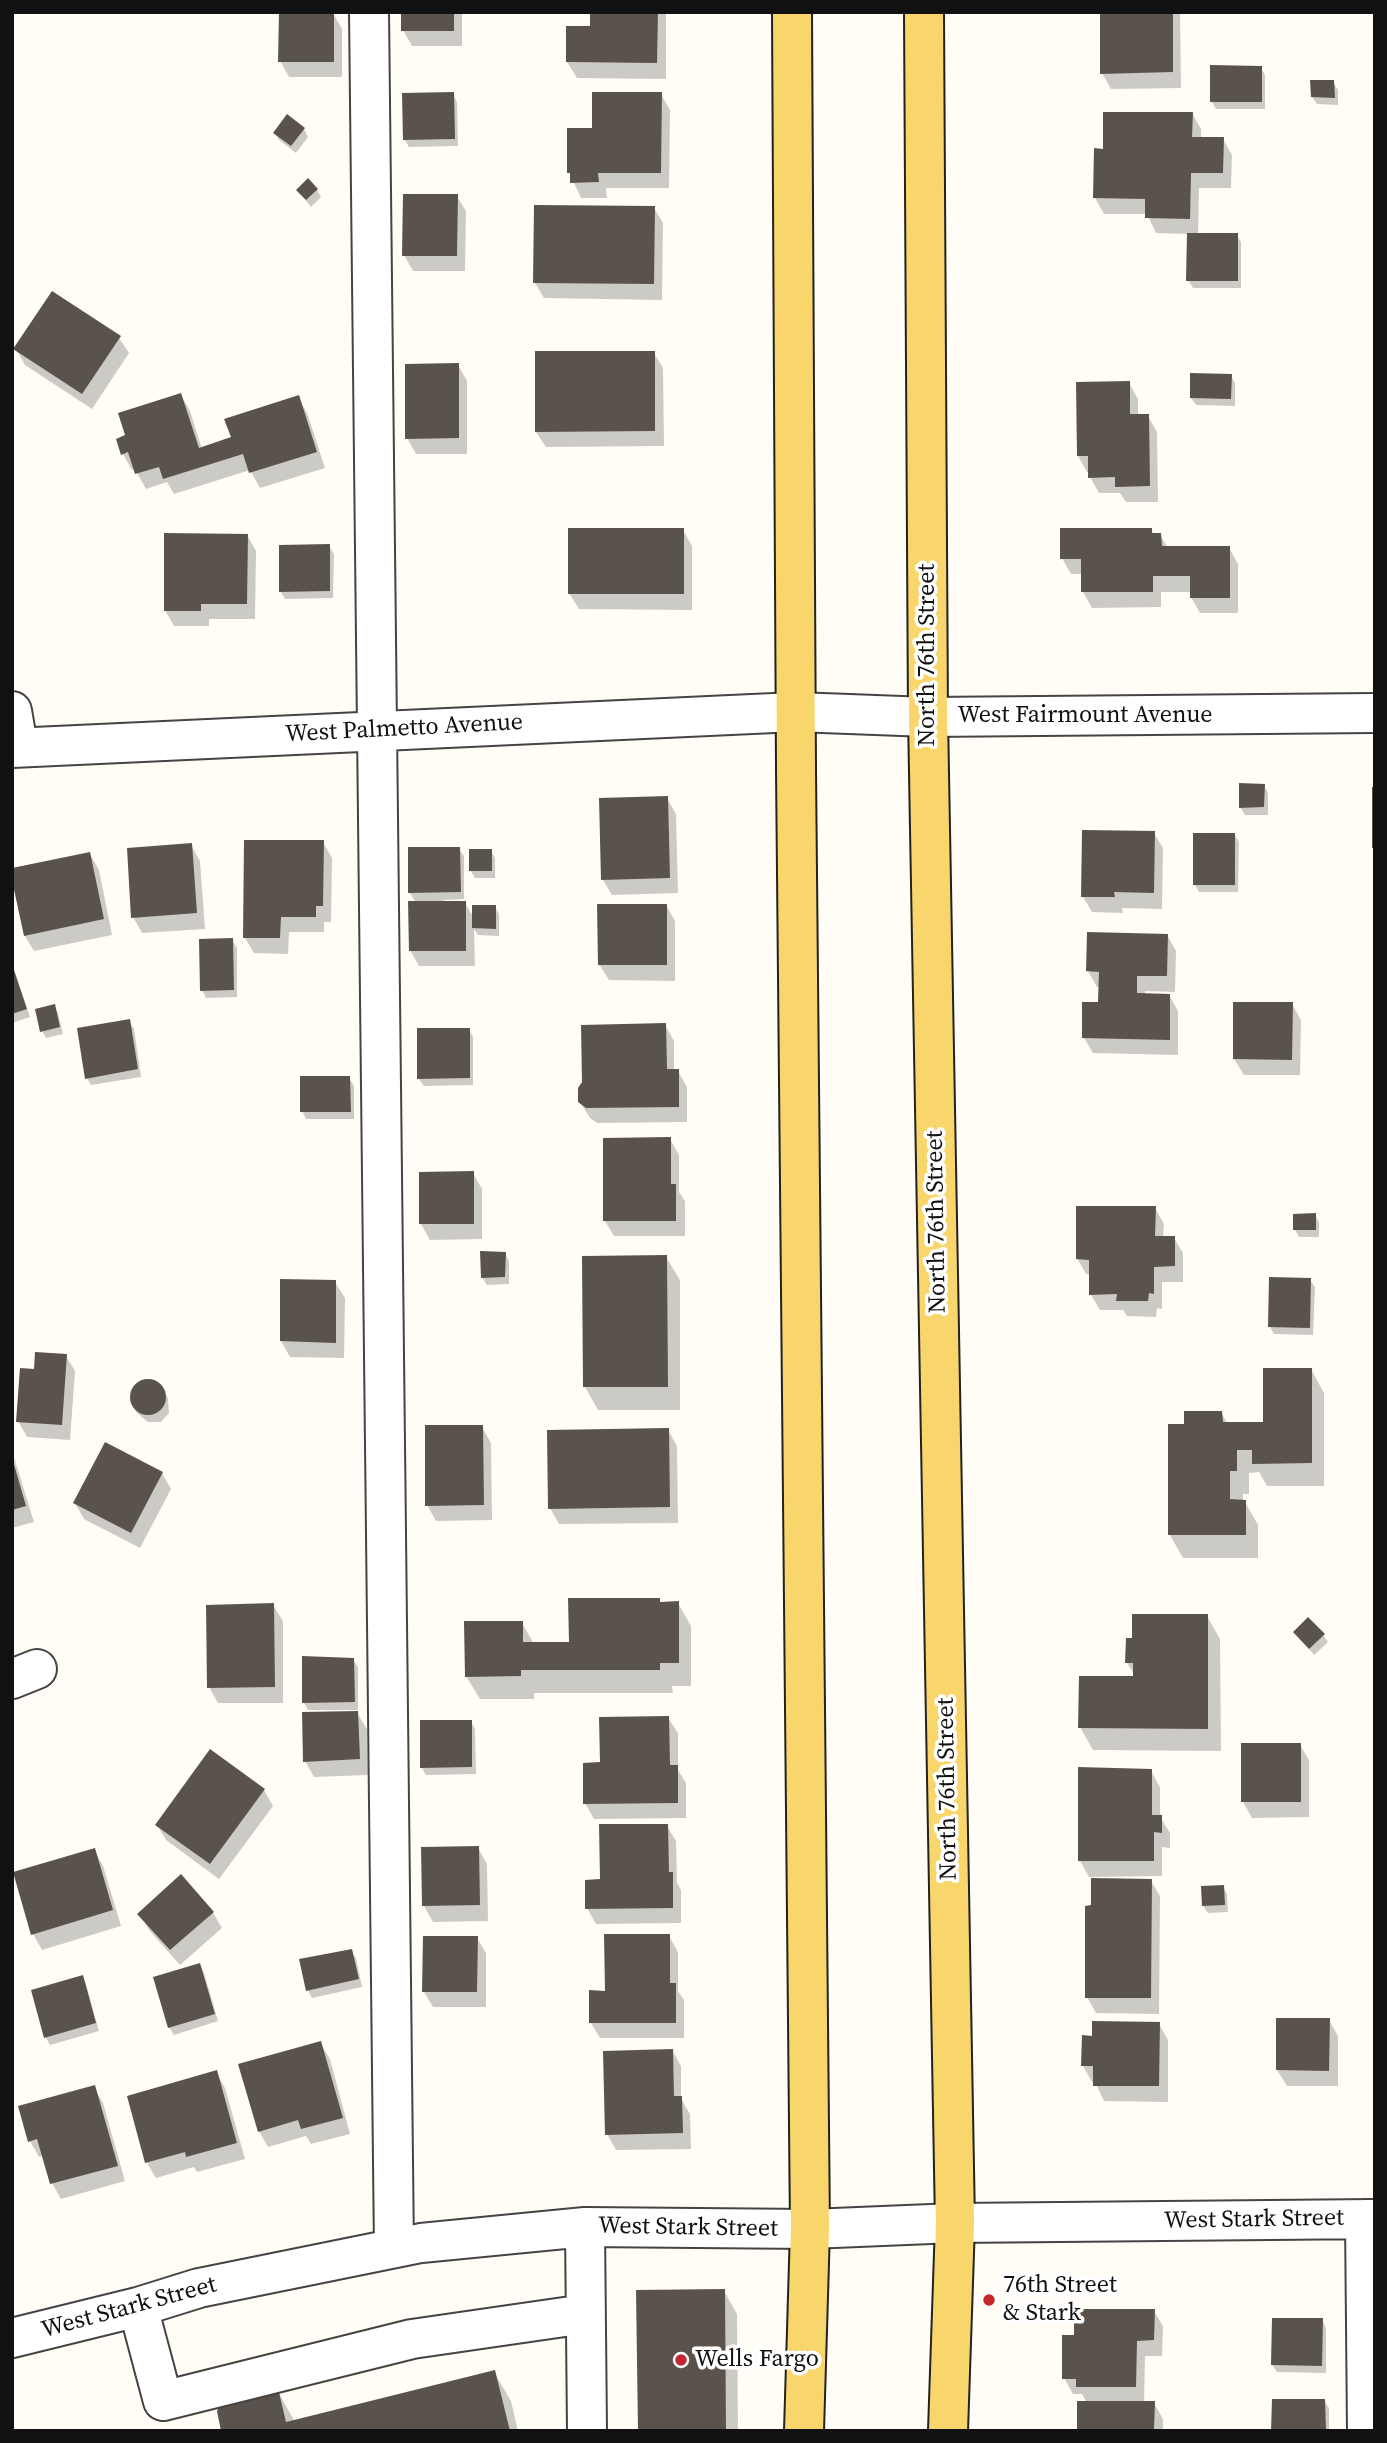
<!DOCTYPE html>
<style>
body{margin:0}
#map{position:relative;width:1387px;height:2443px;overflow:hidden;background:#fffdf5;font-family:"Source Serif 4",serif}
canvas{display:block}
.frame{position:absolute;inset:0;border:14px solid #111;pointer-events:none}
</style>
<div id="map">
<canvas width="1387" height="2443"></canvas>
<div class="frame"></div>
</div>
<script>
const c = document.querySelector('canvas').getContext('2d');
c.lineJoin = 'round';
function fill(path, color) {
  c.fillStyle = color;
  c.fill(path, 'evenodd');
}
function stroke(path, color, width, dash) {
  c.strokeStyle = color;
  c.lineWidth = width;
  c.lineCap = dash ? 'butt' : 'round';
  c.setLineDash(dash || []);
  c.stroke(path);
}
function label(font, color, halo, rows, align = 'center') {
  c.font = font + ' "Source Serif 4",serif';
  c.lineWidth = 7;
  c.setLineDash([]);
  c.textBaseline = 'middle';
  c.strokeStyle = halo;
  c.fillStyle = color;
  for (const [text, x, y, turn = 0] of rows) {
    c.save();
    c.translate(x, y);
    c.rotate((+turn || 0) * Math.PI / 180);
    c.textAlign = isNaN(turn) ? turn : align;
    if (halo) c.strokeText(text, 0, 0);
    c.fillText(text, 0, 0);
    c.restore();
  }
}
fill(new Path2D(`
 M403,12H462V46H412L403,30Z
 M592,12H666V79L577,78L567,62L592,28Z
 M1101,12H1180L1181,88L1111,89L1102,73Z
 M333,13L342,29V77H289L280,61Z
 M1261,68L1265,75V109H1216L1212,102Z
 M1333,82L1338,90V105L1317,104L1312,97Z
 M453,94L457,102L458,146L409,147L405,140Z
 M661,94L670,110L669,188H606L607,198H581L569,172L594,130Z
 M1192,113L1201,129V139H1223L1232,155L1231,188H1199L1198,235H1237L1241,242V288H1193L1188,280L1189,234L1156,233L1147,214H1104L1095,198L1104,151Z
 M287,117L304,129L308,137L296,153L279,140L275,133Z
 M298,190H317L321,197L311,207Z
 M456,195L466,211L465,271H413L404,255Z
 M654,208L663,223L662,300L544,298L535,283Z
 M119,338L129,353L92,409L25,365L16,349Z
 M654,353L663,368L664,446L546,447L536,432Z
 M458,365L467,381V454H416L407,438Z
 M1231,376L1235,383V406L1196,405L1191,398Z
 M1129,383L1138,399V416H1148L1157,432L1158,502H1126L1120,493H1099L1090,477V472H1087L1078,456Z
 M181,395L190,411L202,449L233,439L298,397L307,413L325,468L260,488L250,470L174,494L167,482L146,489L135,469L132,470L123,454L127,436Z
 M1151,529L1154,535H1160L1168,548H1229L1238,564V613H1200L1191,597V592H1161V607L1092,608L1083,592V574H1071L1062,558Z
 M683,530L692,546V610L579,609L569,593Z
 M247,535L256,551L255,619H209V626H174L165,610Z
 M329,546L334,554L333,598L285,599L281,592Z
 M1264,785L1268,793V815H1245L1240,807Z
 M667,798L676,814L678,893L612,895L603,880Z
 M1154,833L1163,848L1162,909L1122,908L1123,913L1092,912L1083,897Z
 M1234,834L1239,842L1238,892H1199L1195,885Z
 M323,842L332,858L331,922H324V932H289L288,954L254,953L245,938Z
 M191,845L200,861L205,929L142,933L133,917Z
 M459,849L464,856V899L444,900V903H465L474,918L495,907L499,914V936L478,935L474,929L475,966H419L410,950L416,903L410,893Z
 M491,851L495,858V878H475L470,870Z
 M90,854L99,870L112,935L34,951L25,936Z
 M666,905L675,921V981L609,980L599,964Z
 M1167,935L1176,951L1175,992L1145,991V995H1169L1178,1011V1055L1093,1053L1084,1038L1100,1004V987H1097L1088,971Z
 M232,940L237,948V997L206,998L202,990Z
 M12,964L30,1017L12,1023Z
 M1292,1004L1301,1020L1300,1075H1244L1234,1059Z
 M54,1006L58,1013L63,1034L46,1038L42,1031Z
 M129,1021L134,1029L141,1077L91,1085L87,1078Z
 M665,1025L674,1041V1071H678L687,1087V1122L597,1123L590,1118L580,1102Z
 M469,1030L473,1037V1085L424,1086L419,1079Z
 M349,1078L354,1086V1119H306L302,1111Z
 M670,1139L679,1155V1192L685,1201V1236H614L605,1221Z
 M473,1173L482,1189V1239L430,1240L421,1224Z
 M1155,1208L1164,1224L1163,1238H1174L1183,1253V1282H1162V1309L1157,1308L1156,1317L1127,1316L1123,1310H1100L1091,1295V1275L1086,1274L1077,1258Z
 M1315,1215L1319,1222V1237H1299L1295,1230Z
 M505,1253L509,1261V1284L487,1285L482,1277Z
 M666,1257L680,1280V1410H598L585,1387Z
 M1310,1280L1315,1287L1313,1335L1274,1334L1270,1327Z
 M335,1282L345,1298L344,1358L290,1357L281,1341Z
 M66,1356L75,1371L70,1440L27,1437L18,1421L36,1371Z
 M1311,1369L1324,1393V1486H1267L1259,1472L1249,1473V1494H1243V1502H1245L1258,1525V1558H1183L1170,1535L1221,1413L1228,1424H1265Z
 M152,1381L163,1390L168,1398L169,1413L161,1422H148L137,1413L132,1405L131,1391L140,1382Z
 M482,1427L491,1443L492,1520L436,1521L427,1505Z
 M668,1430L677,1446L678,1523L559,1524L550,1508Z
 M12,1451L34,1522L12,1528Z
 M162,1473L171,1489L140,1548L84,1519L75,1503Z
 M659,1600L661,1603H678L691,1626V1686H672L673,1693H534V1699H480L466,1676L522,1623L534,1644H570Z
 M273,1605L283,1621V1703H218L209,1687Z
 M1207,1616L1220,1639L1221,1751L1093,1750L1080,1727L1136,1677L1127,1663Z
 M1295,1632L1323,1635L1328,1642L1314,1655Z
 M353,1660L358,1667V1710H308L304,1703Z
 M357,1713L367,1729L368,1775L314,1777L305,1761Z
 M668,1718L678,1733V1770L686,1783V1818L594,1819L585,1803L601,1764Z
 M471,1722L475,1729L476,1774L426,1775L422,1768Z
 M1300,1745L1309,1760V1817L1252,1818L1243,1802Z
 M1151,1771L1160,1787V1817L1170,1833V1848L1162,1847V1876L1089,1877L1080,1861Z
 M264,1790L273,1806L219,1879L166,1840L157,1825Z
 M667,1826L676,1841L677,1883L681,1890V1923L596,1924L587,1908Z
 M478,1848L487,1864L488,1921L433,1922L424,1906Z
 M94,1850L103,1866L121,1926L42,1950L33,1934Z
 M1151,1881L1160,1896L1159,2014L1096,2013L1087,1997L1093,1907Z
 M1223,1887L1227,1894L1228,1912L1208,1913L1203,1906Z
 M213,1913L222,1928L180,1965L149,1930L140,1914Z
 M669,1936L678,1952V1991L684,2000V2038H600L591,2023L607,1992Z
 M477,1938L486,1953V2007H433L424,1992Z
 M351,1951L356,1958L362,1987L312,1998L308,1990Z
 M200,1965L204,1973L218,2021L174,2035L169,2027Z
 M82,1977L86,1984L99,2031L50,2045L46,2038L33,1991Z
 M1329,2020L1338,2036V2086H1287L1277,2070Z
 M1159,2024L1168,2040V2102L1104,2101L1095,2082H1092L1083,2066Z
 M320,2043L330,2059L350,2134L311,2144L306,2136L268,2147L259,2131Z
 M672,2050L681,2066V2099L690,2114L691,2149L616,2150L607,2134Z
 M216,2072L225,2088L245,2159L197,2172L194,2167L156,2178L147,2163L129,2097Z
 M94,2087L103,2103L125,2181L61,2199L52,2183L44,2155L39,2157L30,2141Z
 M724,2291L737,2314L738,2431H640Z
 M1154,2311L1163,2326L1162,2356H1145L1144,2403H1154L1163,2419V2431H1078L1087,2403L1082,2394H1073L1064,2378L1076,2337Z
 M1322,2320L1326,2328V2373L1277,2372L1272,2365Z
 M494,2372L511,2401L518,2431H223L277,2390L295,2422Z
 M1324,2401L1329,2408V2431H1273Z`), '#0003');
fill(new Path2D(`
 M279,12H334V62H278Z
 M401,12H454V31H401Z
 M590,12H658L657,63L566,62V26H590Z
 M1100,12H1173V72L1100,74Z
 M1210,65L1262,66V102H1210Z
 M1310,80H1334L1335,98L1311,97Z
 M454,92L455,139L403,140L402,93Z
 M592,92H662L661,173H598L599,182L570,183V173H567V128H592Z
 M1103,112H1193L1192,137H1224L1223,173H1191L1190,219L1145,218V199L1093,198L1094,148L1103,149Z
 M287,114L305,128L291,146L273,133Z
 M308,178L318,189L306,200L296,190Z
 M403,194H458L457,256H402Z
 M534,205L655,206L654,284L533,283Z
 M1187,233H1238V281H1186Z
 M52,291L121,336L82,394L13,349Z
 M535,351H655V431L535,432Z
 M459,363V438L405,439V364Z
 M1190,373L1232,374L1231,399L1190,398Z
 M1130,381V414H1149L1150,486L1115,487V477L1088,478V456H1077L1076,382Z
 M181,393L199,448L231,437L224,419L299,395L317,452L249,473L243,454L163,479L159,467L135,474L128,452L121,455L116,439L125,435L118,413Z
 M568,528H684V594H568Z
 M1060,528H1152V533H1161L1162,546H1230V598H1190V576H1153V592H1081V559H1060Z
 M164,533L248,534L247,604H201V611H164Z
 M330,544V591L279,592V545Z
 M1239,783L1265,784L1264,807L1239,808Z
 M1372,787H1375V848H1372Z
 M668,796L670,878L601,880L599,798Z
 M1082,830L1155,831L1154,893L1114,892L1115,897H1081Z
 M1193,833H1235V885H1193Z
 M244,840H324L323,906H316V917H281L280,938H243Z
 M192,843L197,913L131,918L127,848Z
 M408,847H460L461,892L408,893Z
 M469,849H492V871H469Z
 M90,852L104,919L24,936L12,880V868Z
 M408,901H466V951H409Z
 M597,904H667V965H598Z
 M472,905H496V929L472,928Z
 M1087,932L1168,934L1167,976H1137V993L1170,994V1040L1082,1038V1002H1098L1099,972L1086,971Z
 M233,938L234,990L200,991L199,939Z
 M12,964L27,1009L12,1014Z
 M1233,1002H1293L1292,1060L1233,1059Z
 M55,1004L60,1027L40,1032L35,1009Z
 M130,1019L138,1069L85,1079L77,1028Z
 M666,1023L667,1069H679V1107L586,1108L578,1102V1088L582,1082L581,1025Z
 M417,1028H470V1078L417,1079Z
 M300,1076H350L351,1112H300Z
 M671,1137V1184H676V1221H603V1138Z
 M474,1171V1224H419V1172Z
 M1076,1206H1156L1155,1236H1175V1266L1154,1267V1294L1149,1293L1148,1301H1116L1117,1294L1089,1295V1260L1076,1259Z
 M1316,1213V1230H1293V1214Z
 M480,1251L506,1252L505,1277L481,1278Z
 M667,1255L668,1387H583L582,1256Z
 M1269,1277L1311,1278L1310,1328L1268,1327Z
 M280,1279L336,1280V1343L280,1341Z
 M35,1352L67,1354L62,1425L16,1422L20,1368L34,1369Z
 M1263,1368H1312V1463L1252,1464V1450H1237V1471H1230V1499L1246,1500V1535H1168V1424H1184V1411H1222L1223,1422H1263Z
 M130 1397a18 18 0 1 1 36 0a18 18 0 1 1-36 0Z
 M425,1425H483L484,1505L425,1506Z
 M669,1428L670,1507L548,1509L547,1430Z
 M105,1442L163,1472L131,1533L73,1503Z
 M13,1461L26,1506L12,1510V1462Z
 M568,1598H660V1602L679,1601V1663H660V1670H521V1676L465,1677L464,1621H523V1642H569Z
 M274,1603L275,1687L207,1688L206,1605Z
 M1132,1614H1208V1729L1078,1728L1079,1676H1133V1663H1125L1126,1638H1132Z
 M1308,1617L1325,1634L1309,1649L1293,1632Z
 M302,1656L354,1658L355,1702L302,1703Z
 M358,1711L360,1759L303,1762L302,1712Z
 M669,1716L670,1765H678V1803L583,1804V1763L600,1762L599,1717Z
 M420,1720H472V1767L420,1768Z
 M1241,1743H1301V1802H1241Z
 M210,1749L265,1789L210,1864L155,1825Z
 M1078,1767L1152,1769V1815H1162V1833L1154,1832V1861H1078Z
 M599,1824H668L669,1872H673V1908L585,1909V1880L600,1879Z
 M479,1846L480,1905L422,1906L421,1847Z
 M95,1848L113,1910L31,1935L13,1872Z
 M181,1874L214,1912L170,1950L137,1914Z
 M1091,1878L1152,1879L1151,1998H1085V1906L1091,1905Z
 M1224,1885L1225,1905L1202,1906L1201,1886Z
 M604,1934H670V1983H676V2023H589V1990L605,1991Z
 M423,1936H478L477,1992H422Z
 M352,1949L359,1979L306,1991L299,1959Z
 M200,1963L215,2014L168,2028L153,1977Z
 M83,1975L96,2023L44,2038L31,1990Z
 M1276,2018H1330L1329,2071L1276,2070Z
 M1092,2021L1160,2022L1159,2086H1093V2066H1081L1082,2035L1092,2036Z
 M321,2041L343,2118L301,2129L298,2120L258,2132L238,2064Z
 M673,2049L674,2096H682L683,2133L605,2135L603,2051Z
 M217,2070L237,2143L186,2157L185,2152L145,2163L127,2096Z
 M95,2085L118,2166L50,2184L37,2139L28,2142L18,2106Z
 M725,2289L726,2431H638L636,2290Z
 M1074,2309H1155L1154,2340L1137,2341L1136,2387H1076V2379H1062V2335H1074Z
 M1272,2318H1323L1322,2366L1271,2365Z
 M495,2370L510,2431H221L217,2411L221,2403L278,2388L286,2422Z
 M1272,2399H1325L1326,2431H1271Z
 M1077,2401H1155L1154,2431H1077Z`), '#5a524d');
const minor = new Path2D(`
 M369,12L394,2248
 M12,711L18,746
 M12,748L796,712L928,717L1375,713
 M12,1679L37,1669
 M1365,2219L1367,2431
 M585,2227L587,2431
 M138,2307L163,2401L412,2339L585,2314
 M12,2338L138,2307L199,2288L421,2243L585,2227L810,2229L955,2223L1375,2219`);
const major = new Path2D(`
 M792,12L796,769L810,2229L804,2431
 M924,12L928,717L955,2223L948,2431`);
stroke(minor, '#444', 42);
stroke(major, '#222', 42);
stroke(minor, '#fff', 38);
stroke(major, '#f9d66b', 38);
for (const [x, y, r, color] of [
 [989,2300,7,"#c4262e"],
 [681,2360,7,"#c4262e"]
]) {
  const dot = new Path2D();
  dot.arc(x, y, r, 0, 2 * Math.PI);
  c.fillStyle = color;
  c.fill(dot);
  stroke(dot, '#fff', 2.5);
}
label('24px', '#111', '#fff', [
 ["North 76th Street",928,655,-90],
 ["West Fairmount Avenue",1085,716],
 ["West Palmetto Avenue",404,729,-3],
 ["North 76th Street",937,1222,-91],
 ["North 76th Street",948,1789,-91],
 ["West Stark Street",1254,2220,-1],
 ["West Stark Street",688,2228,1],
 ["West Stark Street",129,2308,-15]
]);
label('24px', '#111', '#fff', [
 ["76th Street",1003,2286],
 ["& Stark",1003,2314],
 ["Wells Fargo",695,2360]
], 'left');
</script>
